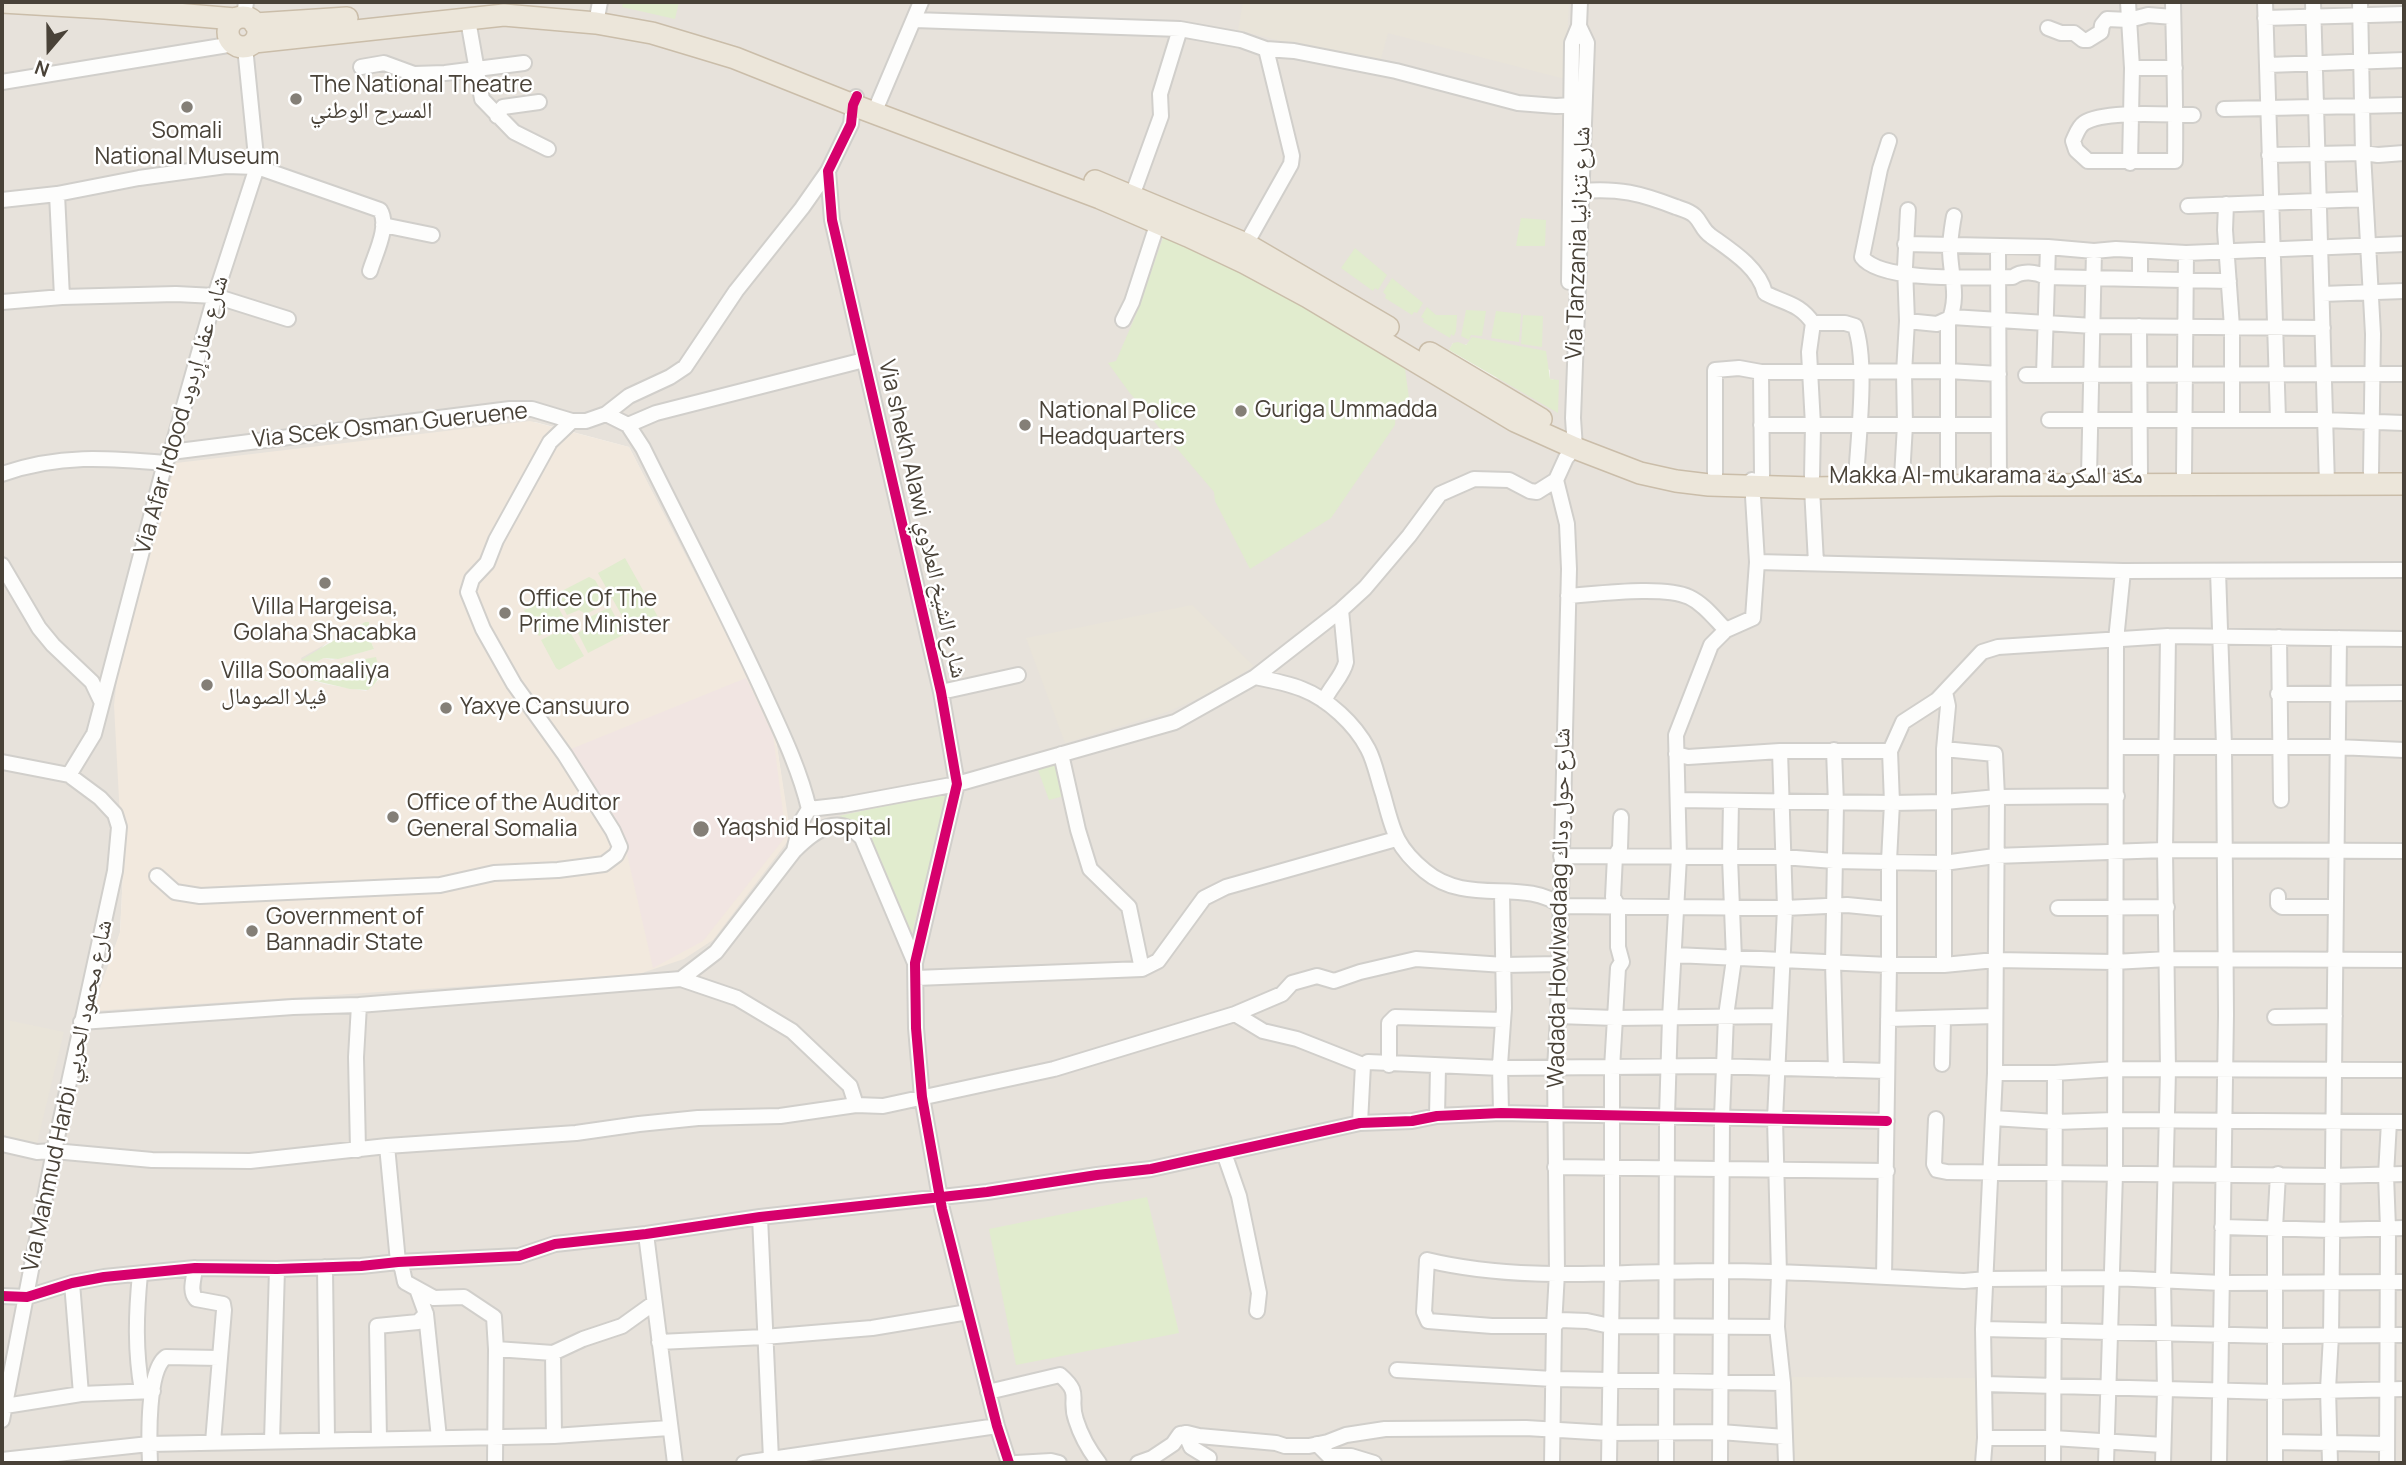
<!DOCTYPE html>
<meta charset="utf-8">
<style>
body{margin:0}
#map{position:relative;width:2406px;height:1465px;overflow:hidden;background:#f3f1ed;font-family:Manrope,sans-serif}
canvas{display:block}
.frame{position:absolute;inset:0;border:4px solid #494238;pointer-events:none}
.north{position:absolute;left:14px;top:14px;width:70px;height:70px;-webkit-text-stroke:5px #fff;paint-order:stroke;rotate:200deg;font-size:19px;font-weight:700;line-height:28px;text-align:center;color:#494238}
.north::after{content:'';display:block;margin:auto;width:24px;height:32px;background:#494238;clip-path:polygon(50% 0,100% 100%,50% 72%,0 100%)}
</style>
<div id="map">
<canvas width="2406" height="1465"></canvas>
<div class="frame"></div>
<div class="north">N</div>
</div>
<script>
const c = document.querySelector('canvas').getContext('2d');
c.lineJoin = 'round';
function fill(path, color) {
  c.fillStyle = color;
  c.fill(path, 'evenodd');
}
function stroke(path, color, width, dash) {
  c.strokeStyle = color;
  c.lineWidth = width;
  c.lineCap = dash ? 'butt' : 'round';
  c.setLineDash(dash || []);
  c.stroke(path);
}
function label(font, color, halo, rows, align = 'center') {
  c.font = font + ' Manrope,"Noto Naskh Arabic",sans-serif';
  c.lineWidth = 5;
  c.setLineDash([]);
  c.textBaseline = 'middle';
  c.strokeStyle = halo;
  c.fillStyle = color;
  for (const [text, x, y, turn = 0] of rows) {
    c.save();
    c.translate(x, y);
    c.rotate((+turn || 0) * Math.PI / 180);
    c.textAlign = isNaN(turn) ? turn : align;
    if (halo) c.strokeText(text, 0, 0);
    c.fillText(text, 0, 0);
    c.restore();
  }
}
fill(new Path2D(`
 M2,2H2404V1463H2ZM1470,342L1550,370V379L1559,381L1493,378L1449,351L1453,343L1465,345ZM535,422L629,447L775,733L790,837L93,1011L120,933L123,874L519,423Z`), '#e7e2db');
fill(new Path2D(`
 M530,421L629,447L739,657L775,733L791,837L713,940L684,959L636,975L92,1011L120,932L123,874L114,705L121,644L176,463ZM365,622L370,624L369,637L374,649L332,660L324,658L316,662L302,661L301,658ZM320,668L327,671L379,680L366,691L324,684L315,681L313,670Z`), '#f2e9de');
fill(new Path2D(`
 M1243,2H1569L1565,79L1388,33L1379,66L1238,30Z
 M1192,605L1254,666L1212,692L1167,712L1065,743L1026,638Z
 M2,1019L64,1032L37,1143L2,1135Z
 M1786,1377L1978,1378L1977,1463H1791Z`), '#e9e4d9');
fill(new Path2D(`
 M746,678L773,735L786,836L703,941L653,968L625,845L571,749Z`), '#f1e5e2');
fill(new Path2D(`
 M623,2H679L675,19L622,7Z
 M1521,218L1546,220L1545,246H1516Z
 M1164,235L1271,286L1404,362L1409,398L1396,406L1395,425L1331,518L1250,569L1215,501L1214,492L1129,392L1108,363L1116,361L1135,317Z
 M1355,248L1387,275L1378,290L1375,288L1373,291L1341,268Z
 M1392,278L1423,303L1417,313L1414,312L1412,315L1385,298L1386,295L1383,292Z
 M1427,307L1436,315H1457L1456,331L1454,336L1451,334L1450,338L1423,322L1424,319L1421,317Z
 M1466,310L1486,311L1482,336L1471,335L1469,340L1461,336Z
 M1496,311L1521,314L1519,342L1491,338Z
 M1523,315L1543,316L1542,347L1521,344Z
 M1472,337L1546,351L1550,379L1559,380L1558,413L1449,350L1453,343L1458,342L1466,345Z
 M625,558L658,617L631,632L598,573Z
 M589,577L595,580L608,603L586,614L579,610L567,615L556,594Z
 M552,597L566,621L539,636L524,610Z
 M610,607L625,634L588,653L578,633C584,629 590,627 588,618Z
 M365,622H369V637L374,649L338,659L324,658L316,662L301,660Z
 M567,627L584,656L559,670L556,668L541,640Z
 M376,657C380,673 382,679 368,690L350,689L312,680L308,673L320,668L327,671L338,664Z
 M1056,764L1064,796L1049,800L1038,770Z
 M948,792L909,944L893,890L870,836L862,826L839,816Z
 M1147,1197L1179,1333L1016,1365L989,1229Z`), '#e1ecce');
const minor = new Path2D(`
 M2128,2L2132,68L2130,163
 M2173,2C2174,55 2176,108 2175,161H2088L2076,150L2073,141C2076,135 2078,127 2084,123C2104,110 2167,115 2193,115
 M2265,2L2278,419
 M2313,2L2327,484
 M2360,2L2363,153L2373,334L2371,473
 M244,17L246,2
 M2265,18L2404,14
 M468,20L482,99L514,132L548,149
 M914,20L1180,29L1241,40L1266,49L1292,156L1291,164L1246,244
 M596,23L600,2
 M2048,28L2061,33H2074L2083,40H2088L2101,32L2102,25L2107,19L2129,20L2148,15L2173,17
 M1266,49L1294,51L1396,71L1518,103L1556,106L1572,105
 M2268,65L2404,60
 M361,67L384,63L414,74L445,73L524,63
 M2132,68H2175
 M2,82L234,44
 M856,97L853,105L851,124L828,171L832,220L941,692L957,784L915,963L916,1028L922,1097L942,1209L997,1426L1009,1463
 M2224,109L2404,105
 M874,113L921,2
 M497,116L503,107L539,102
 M1889,141L1880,169L1862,257C1881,283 1980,277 2013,277C2022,270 2036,272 2046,277L2229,281
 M2269,155L2363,153L2378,155L2404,153
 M1581,191C1619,188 1640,193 1676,207C1682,209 1690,211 1695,216C1702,223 1702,230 1711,236C1732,251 1759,268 1765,293C1786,304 1799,303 1813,323L1809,352L1813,425L1812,477
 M57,194L62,297
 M1132,196L1161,116L1160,94L1180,29
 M2,200L57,194L139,178L226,166L257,167L380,210C390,226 375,254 370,271
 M2226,204L2225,230L2232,327V420
 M2188,206L2365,199
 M383,225L432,235
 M1905,244L2048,247L2094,251L2116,249L2186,253L2404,244
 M1998,247L1999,485
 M2140,251V279
 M1569,282L1572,43L1579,26L1580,2
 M2322,294L2404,291
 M2,302L62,297L176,294L215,296L288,319
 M1123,320L1132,302L1157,225
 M1907,321L1937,324L1952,317L2093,326L2323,328
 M1813,323H1845L1855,326C1868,362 1858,439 1856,479
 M2139,326L2140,476
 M1761,372L1762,477
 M2026,375L2404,374
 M2044,375L2048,247
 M606,414L628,425L643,448C682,527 723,605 760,685C778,725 799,766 809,809L801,822L794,851L716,952L681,979
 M2049,420H2324L2404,423
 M628,425L656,413L864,360
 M1761,425H1998
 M171,452L510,409H532L572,421H586L606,414L629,396L670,377L685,367L736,291L802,208L828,171
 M2,474C59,454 107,458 165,463
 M1715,475V370L1739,368L1761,372L1948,371L1999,374
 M2184,475L2186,253
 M1948,476V324C1961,292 1949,275 1950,245C1951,235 1952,226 1954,216
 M2089,476L2094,251
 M1902,477L1905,425L1904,373L1907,321L1905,267L1908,210
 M1556,480L1566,458L1575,448L1573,418L1587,43L1579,26
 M1812,488L1816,563
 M1757,562L2123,571L2404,570
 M2,565L39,628L53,645L92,682L102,703
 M2218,571L2224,746L2226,1015L2219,1463
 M1568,596C1597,594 1664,585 1689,597C1704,604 1715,619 1726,630
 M2279,637L2281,800
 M1255,677C1271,680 1287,683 1302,689C1328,699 1355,724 1368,749C1375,762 1378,780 1383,794C1393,831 1395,846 1425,871C1468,907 1524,877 1561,906L1785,908L1847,905L1888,909
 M941,692L1018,675
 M2278,694L2404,693
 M1324,701C1330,687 1343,676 1346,662L1341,610
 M2116,747H2337L2404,750
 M1944,749L1995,754L1997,797L1995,1073H2055L2115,1069L2404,1070
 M1834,750L1836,804L1833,963L1836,1070
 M1780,751L1785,908L1775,1119L1779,1274L1777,1327L1783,1383L1786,1463
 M1061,754L1078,830L1090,869L1129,907L1142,969
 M1676,754L1688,757L1780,751H1890
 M2,762L69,775L100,798L115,814L119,827L115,871L54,1151L2,1420
 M69,775L94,734L165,463L171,452L215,296L257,167L245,47
 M1678,800L1892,803L1945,802L1997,797L2117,796
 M809,809L844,805L957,784L1175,722L1255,677L1341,610L1365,588L1409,536L1440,494L1474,479L1509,480L1530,491L1537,492L1556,480
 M795,850C815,830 838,813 862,838L915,963
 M1561,856L1783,857L1834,861L1944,863L1995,856L2165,850L2404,851
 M157,876L175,892L200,896L440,885L494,873L558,870L604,864L616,855L620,847L613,831L565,755L514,684L483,629L468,592L472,579L487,563L496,540L550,442L572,421
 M2278,896V904L2282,907H2335
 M2058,908L2167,907
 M1675,955L1889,965H1944L1995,960L2114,962L2168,959L2404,960
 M1944,965V749L1948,706L1945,692
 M916,978L1142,969L1158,961L1204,898L1226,887L1396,839
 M1235,1014L1263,1031L1297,1039L1363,1065L1368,1062L1501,1068L1713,1066L1887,1071
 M1558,1016L1615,1018L1779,1016
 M2275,1017L2335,1016
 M1888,1019L1995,1016
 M81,1022L293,1007L359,1005L681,979L737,998L792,1031L850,1086L856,1105
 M1942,1064L1943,1018
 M1389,1065V1023L1395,1017L1503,1020
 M1501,1113L1500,1065L1504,1008L1502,893
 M1437,1116L1438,1067
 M1993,1118L2056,1122L2114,1120L2404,1122
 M1936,1119L1934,1164L1937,1170L1947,1172L2332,1176L2404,1174
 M1360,1123L1363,1065
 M2,1144L37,1152L54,1151L152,1160L250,1161L387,1146L576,1133L639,1124L698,1118L780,1116L856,1105L883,1106L1054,1069L1235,1014L1282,994L1292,983L1317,976L1334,981L1360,972L1416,959L1504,965L1559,964
 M387,1146L398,1262L402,1268L405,1282L434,1298L464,1297L494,1317L496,1349L553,1353L583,1339L622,1326L654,1303
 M358,1150L356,1057L359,1005
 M1224,1153L1239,1196L1259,1293L1257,1311
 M1555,1167L1887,1171
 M760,1217L771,1459
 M2222,1227L2332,1230L2404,1228
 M646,1234L675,1463
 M325,1267L327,1439
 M195,1268C194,1279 189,1291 196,1299L223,1304L224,1310L213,1442
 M140,1274C136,1315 135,1350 142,1391
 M1884,1277L1889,965V861L1892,803L1890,751L1903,722L1937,700L1982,652L1998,647L2168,636L2404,639
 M72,1283L81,1394
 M2,1296L27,1297L72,1283L104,1277L195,1268L277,1269L361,1266L398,1262L519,1256L555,1244L646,1234L760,1217L987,1192L1097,1175L1151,1169L1360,1123L1412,1121L1437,1116L1501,1113L1887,1121
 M426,1314L439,1438
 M1777,1327L1610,1326L1587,1321L1560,1320L1554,1326H1492L1428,1321L1424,1312L1427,1260C1522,1283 1623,1271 1719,1271C1800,1271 1882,1277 1964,1281L1987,1279L2112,1278L2222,1283L2404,1282
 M1983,1329L2276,1336L2404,1335
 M659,1342L764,1337L872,1328L968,1312
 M553,1353L554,1436
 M1397,1370L1553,1379L1783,1383
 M1984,1384L2274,1392L2404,1389
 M988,1392L1060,1375C1083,1395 1068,1397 1076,1420C1081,1436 1089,1450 1099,1463
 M5,1406L81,1394L153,1391
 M1185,1433L1191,1447L1209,1458
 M379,1438L377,1326L418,1322L426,1314L417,1289
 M1985,1438H2053L2163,1445
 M272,1441L277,1269
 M2275,1442L2387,1444
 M1317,1444L1329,1456H1351L1374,1463
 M2,1460L149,1444L554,1436L669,1428
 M150,1463C149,1440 147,1370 166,1357L219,1358
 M495,1463L496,1349
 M744,1463L997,1426
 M1016,1463L1051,1461L1059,1463
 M1138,1463L1152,1458L1173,1444L1180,1434L1187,1433L1199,1436L1276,1443L1285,1446H1309L1328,1442L1346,1435L1385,1429L1526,1428L1609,1433L1721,1432L1784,1437
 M1552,1463L1554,1326L1557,1273L1555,1069L1558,1016L1569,569L1567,524L1556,480
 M1609,1463L1612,1274V1068L1618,968L1622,962L1618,947V906L1613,897L1615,856L1620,848L1621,817
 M1666,1463L1667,1116L1670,1018L1679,857L1676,735L1711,645L1726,630L1753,618L1757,562L1752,480
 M1720,1463L1722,1117L1726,1016L1734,959L1730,858L1731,801
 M1983,1463L1985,1438L1983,1329L1995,1073
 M2053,1463L2055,1073
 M2106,1463L2115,1174L2116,640L2123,571
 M2163,1463L2165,1390L2163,1280L2168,1070L2165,850L2168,636
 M2275,1463V1228L2278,1174
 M2330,1463L2328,1389L2331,1336L2339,638
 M2387,1463L2388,1228L2386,1175L2389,1122`);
const highway = new Path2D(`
 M2,2L105,8L235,19
 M228 32a15 15 0 1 1 30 0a15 15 0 1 1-30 0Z
 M255,24L347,18
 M254,42L504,15L596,23L652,33L692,45L735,58L853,105L1100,198L1188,236L1245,263L1308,297L1515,421L1575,448L1640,473L1676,481L1709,485L1812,488L1999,485L2404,484
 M1095,181L1246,244L1388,327
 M1430,353L1541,419`);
stroke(minor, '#d1cfcb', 18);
stroke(highway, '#cabda9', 24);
stroke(minor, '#fdfdfc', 14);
stroke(highway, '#ece6da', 21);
stroke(new Path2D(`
 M857,96L853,105L851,124L828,171L832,220L941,692L957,784L915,963L916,1028L922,1097L942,1209L997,1426L1009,1463
 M2,1296L27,1297L72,1283L104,1277L195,1268L277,1269L361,1266L398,1262L519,1256L555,1244L646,1234L760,1217L987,1192L1097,1175L1151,1169L1360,1123L1412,1121L1437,1116L1501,1113L1887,1121`), '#d6006c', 10);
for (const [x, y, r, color] of [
 [296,99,7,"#847f77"],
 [187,107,7,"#847f77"],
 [1241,411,7,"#847f77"],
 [1025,425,7,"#847f77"],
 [325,583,7,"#847f77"],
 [505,613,7,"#847f77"],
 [207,685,7,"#847f77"],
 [446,708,7,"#847f77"],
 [393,817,7,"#847f77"],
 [701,829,9,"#847f77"],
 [252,931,7,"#847f77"]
]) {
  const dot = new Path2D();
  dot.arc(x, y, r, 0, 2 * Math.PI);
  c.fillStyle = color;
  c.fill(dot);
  stroke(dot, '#fff', 2.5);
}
label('23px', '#494238', '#fff', [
 ["The National Theatre",310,86],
 ["المسرح الوطني",310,112],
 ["Somali",187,132,"center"],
 ["National Museum",187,158,"center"],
 ["Guriga Ummadda",1255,411],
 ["National Police",1039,412],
 ["Headquarters",1039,438],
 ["Office Of The",519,600],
 ["Prime Minister",519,626],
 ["Villa Hargeisa,",325,608,"center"],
 ["Golaha Shacabka",325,634,"center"],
 ["Villa Soomaaliya",221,672],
 ["فيلا الصومال",221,698],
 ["Yaxye Cansuuro",460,708],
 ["Office of the Auditor",407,804],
 ["General Somalia",407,830],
 ["Yaqshid Hospital",717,829],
 ["Government of",266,918],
 ["Bannadir State",266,944]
], 'left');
label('23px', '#494238', '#fff', [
 ["Via Tanzania شارع تنزانيا",1579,243,-88],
 ["Via Afar Irdood شارع عفار إردود",182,415,-74],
 ["Via Scek Osman Gueruene",390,426,-6],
 ["Makka Al-mukarama مكة المكرمة",1986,477],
 ["Via shekh Alawi شارع الشيخ العلاوي",922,519,77],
 ["Wadada Howlwadaag شارع حول وداك",1560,908,-89],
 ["Via Mahmud Harbi شارع محمود الحربي",68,1096,-78]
]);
</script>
